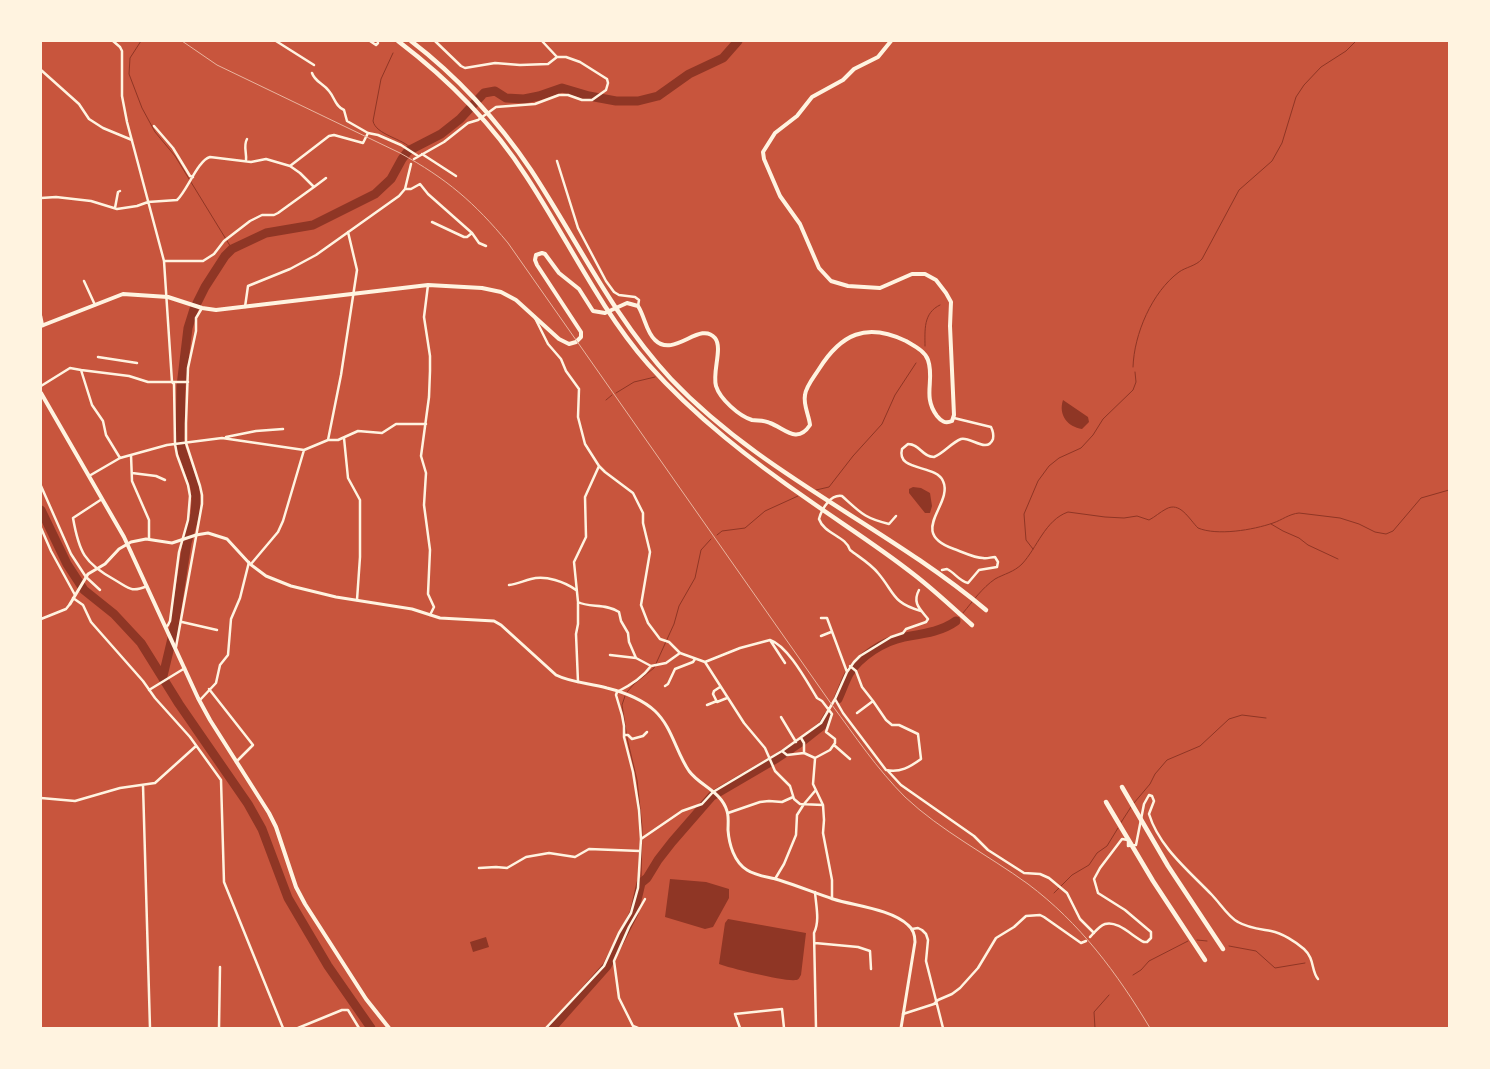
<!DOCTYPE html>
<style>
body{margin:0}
#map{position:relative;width:1490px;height:1069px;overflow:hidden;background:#c8553d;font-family:"IBM Plex Serif",serif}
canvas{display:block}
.frame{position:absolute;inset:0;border:42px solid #fff3e0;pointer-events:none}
</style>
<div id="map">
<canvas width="1490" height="1069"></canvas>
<div class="frame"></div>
</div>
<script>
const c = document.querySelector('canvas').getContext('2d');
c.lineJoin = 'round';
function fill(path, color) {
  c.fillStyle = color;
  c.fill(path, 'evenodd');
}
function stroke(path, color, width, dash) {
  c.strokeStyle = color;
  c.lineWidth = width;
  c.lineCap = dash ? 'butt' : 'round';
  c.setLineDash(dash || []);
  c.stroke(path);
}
fill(new Path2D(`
 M1063,400L1088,417L1089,422L1082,429C1068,427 1058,415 1063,400Z
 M913,487L921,488L930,493L932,506L930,513H925L909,493V489Z
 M670,879L706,882L729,889V898L713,927L705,929L665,917Z
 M728,919L806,933L801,975C799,978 799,980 795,980C787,982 729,968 719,964L725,923Z
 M486,937L489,947L473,952L470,942Z`), '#8f3625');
stroke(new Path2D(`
 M141,41L130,58L129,74L142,108L155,132L175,156L232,249
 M393,53L381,79L373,121C376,135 402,138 412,149
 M925,346C925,330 923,313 940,305
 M1133,367C1134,334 1152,292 1179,272C1186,267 1196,266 1202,259L1239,190L1272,161L1282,143L1296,97L1304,85L1321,67L1346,51L1356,41
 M616,393L634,382L655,377
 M606,400L612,395
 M816,490L829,487L853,456L882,424L895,395L916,363
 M1271,524L1283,531L1299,538L1308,545L1338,559
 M717,535L722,531L745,528L765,511L798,496
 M1033,549L1026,540L1024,514L1038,481L1049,466L1059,458L1081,448L1093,435L1103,419L1133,390L1136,382L1135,372
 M963,613C973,601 982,588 995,579C1004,574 1014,572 1022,564C1037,548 1045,520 1068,512L1105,517L1124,518L1137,516L1149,520C1155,517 1160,512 1166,509C1180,501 1189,519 1198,528C1217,536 1253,530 1273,523C1282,520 1289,514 1299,513L1340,518L1359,524L1375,532L1386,534L1393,531L1421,498L1449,490
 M956,621L960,616
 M627,692L634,684L654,668L674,624L679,606L695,578L701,550L711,539
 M625,696L622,705L627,738L637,780L642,827L641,883
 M1134,803L1150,784L1155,774L1167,760L1200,746L1229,719L1242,715L1266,718
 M1120,824L1131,807
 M1054,893L1072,875L1089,865L1097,853L1107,846L1118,828
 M1197,940L1207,941
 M1229,946L1256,951L1275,968L1305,963
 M1133,975L1141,970L1149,961L1188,941
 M1095,1028L1094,1012L1109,995`), '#8f3625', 1);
stroke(new Path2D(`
 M41,510L67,564L84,590L114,614L141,643L179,704L248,804L262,829L288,898L328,966L371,1028
 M163,676L173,634L187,543L195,514L196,500L195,488L181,448L180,439L181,386L188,328L194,309L205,287L225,256L232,249L266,233L313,225L375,194L391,179L402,159L408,151L441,134L460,119L484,93L495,91L506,98L524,99L539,96L562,88L589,96L616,101H638L658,96L689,74L723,58L738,41
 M838,699C842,691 845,681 849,674C860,656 884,641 904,637C921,634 941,632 956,621
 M552,1028L607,966L634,913L641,883L647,878L658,860L672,842L712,796L777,758L804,740L823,725L828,716`), '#8f3625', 9);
stroke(new Path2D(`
 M113,41L120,47L122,51V96L127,122L164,261L172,382L174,384L175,444L177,455L188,485L190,496L188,520L179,552L170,621L168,625L166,627
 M276,41L314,65
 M370,41L376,45L378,43
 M542,41L557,57
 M41,70L79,104L89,119L103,128L132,140
 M312,73C315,82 323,83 329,91C335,98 335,106 344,110L347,121L368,133L378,135L401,145L418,156
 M154,126L173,148L190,176L193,177
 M422,154L456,176
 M414,159L444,142L468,123L478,120L496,107L535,104L559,95H568L582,100H592L606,90L608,83L607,79L580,62L566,57H557L548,64L520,65L495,63L465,68L461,66L435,41
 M246,161C247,153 243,146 247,139
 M557,161L578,228L606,281L614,292L619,295L635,297L639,300L638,306
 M290,166L329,136L334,135L363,143L368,133
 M314,187L326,178
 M405,189H411L420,184L428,194L472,233
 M41,198L56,197L91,201L117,209L137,206L148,202L177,200C187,191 198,160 210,157L251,162L266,159L290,166L300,173L314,187L278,213L274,215H262L250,221L224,241L214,254L203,261H164
 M115,208L118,192L120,191
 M432,222L464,237H467L472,233L479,243L486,246
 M84,281L95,305
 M428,285L424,317L430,356V371L429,397L421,456L426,473L424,505L430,550L428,594L434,607L430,615
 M245,307L248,286L290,269L316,255L399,196L405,189L411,164
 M41,316L43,326
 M534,316L548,344L561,359L566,371L579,389L578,417L585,444L599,466L605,472L633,493L643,513V523L650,552L641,605L648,623L660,639L669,642L680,653
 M98,357L137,363
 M81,370L129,376L148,382H188
 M41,386L70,368L81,370L92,405L103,421L106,435L120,458
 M226,437L256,431L283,429
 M344,438L348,478L360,500V557L357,600
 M328,440L341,375L357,270L348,232
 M131,455L132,481L149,520V539
 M132,473L156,476L165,480
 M89,476L120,458L167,445L222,438L304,450L328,440H338L358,431L382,433L396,424H426
 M41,486L71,554L86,577L100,590
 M102,499L73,518C79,552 84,563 115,580C129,588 131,593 147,586
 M896,516L889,524C864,518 861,513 842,496C831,494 822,508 819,519C824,534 846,536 850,550C859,557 871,564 878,573C895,593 892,603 921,611
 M41,528L51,551L75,595
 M251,564L278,532L283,521L304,450
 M942,570L947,569C955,573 959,581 968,583L979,570L997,567L998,562L995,557C991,557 987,559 983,558C974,558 963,552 954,549C906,532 954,505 943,481C936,464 896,472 902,449L908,444C920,444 922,457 934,457C944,453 951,443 961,439C970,436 987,454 993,439C994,434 993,431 991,427L954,418
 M509,585C517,584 523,581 531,579C546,575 565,582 576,590
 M73,598L83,605L91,622L143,681L155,698L190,737L221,780L224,882L283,1028
 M578,602C589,608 606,603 619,612L621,621L628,633L629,642L636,658L651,666
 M821,618H827L847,672
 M41,619L66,609L70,604
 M182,622L217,630
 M821,636L831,632
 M770,640L785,663
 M176,647L202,504V495L200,486L186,443V423L188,368L196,331V318L202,308
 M610,655L636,658
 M705,662L744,723L765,748L775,771L790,786L794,799L800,804L823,805
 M850,666L856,671L862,687L873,701
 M578,682L576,634L578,624V602L574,562L586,537L585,497L599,466
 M665,686L668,684L675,669L693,662L695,659
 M720,687L714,691L713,694L717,702L727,698
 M209,689L253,745L236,762
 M149,690L185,668
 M835,699L843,713L886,770C900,773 910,767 921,759L918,734L899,725H892L886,720L873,701L857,713
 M200,700L216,683L220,665L228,655L231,619L240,598L249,562
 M707,705L717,701
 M781,717L796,742
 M624,735H628L632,739L643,736L647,732
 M801,738L804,743V753
 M834,745L850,759
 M782,751L787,755L804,753L815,758
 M815,759L813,784L823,805L824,820L823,833L832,880V899
 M888,771L901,785L974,836L988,850L1024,873L1040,874L1049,878L1067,893L1080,919L1094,933
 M143,785L150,1028
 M41,798L75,801L120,788L155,783L196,746
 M728,813L760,802L769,801L782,802L793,797
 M641,839L682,811L702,804L713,792L782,751L821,723L835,699L847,672L854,662L860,656L891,637L903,633L906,629L926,622L928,619C920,609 912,603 919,590
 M479,868L496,867L507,868L526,857L549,853L575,857L589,849L640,851
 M775,879L784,864L796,835L797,815L804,804L815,791
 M815,892C816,906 820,921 814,933L816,1028
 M912,929L918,928L922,930L926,934L928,940L926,961L943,1028
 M1090,937C1094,933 1099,926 1105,924C1118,920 1133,937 1144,942H1147L1151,938V932L1125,910L1098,893L1094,879L1100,868L1122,839L1128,840V846L1136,845L1144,804L1149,795L1152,796L1154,801L1149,814C1159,847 1189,871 1212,895C1219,902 1229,918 1238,922C1248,928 1260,929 1271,931C1282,933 1296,942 1304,949C1315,959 1311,971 1318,979
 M815,943L858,947L870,951L871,969
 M903,1014L934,1004L938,1000L952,994L960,988L978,968L996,938L1014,927L1026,916L1040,915L1044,917L1081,943L1086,941
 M219,1028L220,967
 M298,1028L342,1010H348L359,1028
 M546,1028L604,966L619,933L631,913L638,888L641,839L639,810L633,772L624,737V726L622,715L616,695L617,692C629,686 643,677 651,666L666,663L680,653L705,662L740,648L770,640C788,646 807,682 817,698L822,701L832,714L826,732L835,739V743L830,750L815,758
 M638,1028L633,1026L619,998L614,961L629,927L645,899
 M740,1028L735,1014L782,1009L784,1028`), '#fff3e0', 2.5);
stroke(new Path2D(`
 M70,604L88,574L105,564L119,549L131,542L146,539L172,543L196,535L208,533L227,539L250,564L266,576L291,586L336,597L412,609L440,618L494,621L501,625L556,675C572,683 590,683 607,688C623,692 643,700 655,711C672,727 676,752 689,771C700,786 721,791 727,811C729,817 728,824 728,830C729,844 734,862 747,870C756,876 769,877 779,880C798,886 815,893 833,899C855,906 891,909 908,925C913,929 915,935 915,942L901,1028`), '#fff3e0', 3);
stroke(new Path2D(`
 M41,326L123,294L168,297L202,308L216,310L428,285L482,288L501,292L516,300L559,339L569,344L576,342L581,337V332L537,265L535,260L536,255L542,253L545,254L559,273L579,289L593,311L605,313L627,303L638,306C645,317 646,332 655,340C674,359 700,320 715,338C723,348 712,372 716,386C720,399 739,416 752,420C758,421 764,420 770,423C784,428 797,445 810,425C809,415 803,405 805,395C806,386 814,377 819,369C841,334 866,322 906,341C914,346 925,351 928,360C935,380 922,396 937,416C941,421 945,424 952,421L954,415L950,326L951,302L946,293L936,280L925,274H912L880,288L848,286L831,281L819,268L800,224L780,196L764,159L763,152L775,133L797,116L812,97L843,80L854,69L878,57L891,41
 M41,393L124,537L198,698L210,720L269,813L276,827L296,887L305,904L366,999L389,1028`), '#fff3e0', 4);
stroke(new Path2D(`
 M398,41C448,79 492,123 526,176C567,238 599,308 648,364C695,417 752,461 810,501C844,525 879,547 912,573C933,589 952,607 972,625
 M411,41C458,77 498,121 531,170C577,240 613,317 671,379C762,475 886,526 986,610
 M1122,787L1168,866L1223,949
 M1106,802L1153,881L1205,960`), '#fff3e0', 4.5);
stroke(new Path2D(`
 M182,41L217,65L400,153C447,179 474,202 508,243L832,705C855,736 877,769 905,797C941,831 988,855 1028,884C1080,923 1117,973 1150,1028`), '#e9b49f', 1);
</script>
